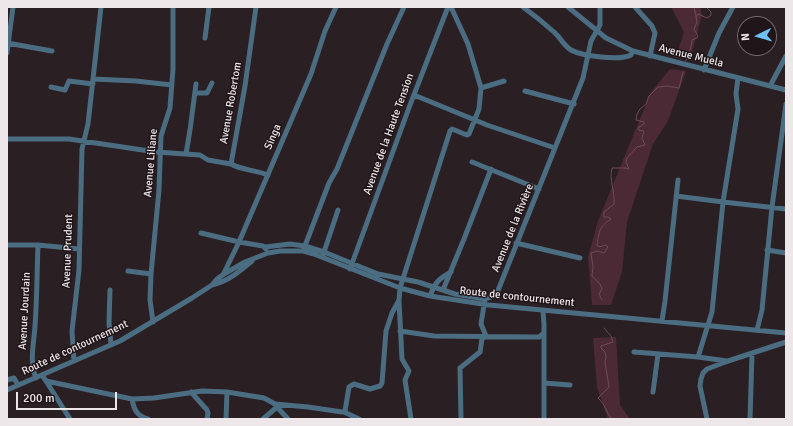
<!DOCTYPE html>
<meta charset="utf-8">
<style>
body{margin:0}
#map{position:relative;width:793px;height:426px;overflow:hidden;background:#2a1f23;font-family:Signika,sans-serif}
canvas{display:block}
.frame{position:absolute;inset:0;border:8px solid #eee7e9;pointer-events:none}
.north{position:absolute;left:737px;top:16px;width:40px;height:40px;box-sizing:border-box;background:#201619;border:1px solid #726a6c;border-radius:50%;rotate:265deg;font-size:11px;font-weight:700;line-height:16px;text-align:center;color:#eee7e9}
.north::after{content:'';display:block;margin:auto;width:14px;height:18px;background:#6dc2f3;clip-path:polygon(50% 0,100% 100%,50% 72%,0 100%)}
.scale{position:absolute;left:16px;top:392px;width:101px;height:18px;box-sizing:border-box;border:2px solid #eee7e9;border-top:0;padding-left:5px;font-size:12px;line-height:14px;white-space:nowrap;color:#eee7e9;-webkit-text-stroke:3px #201619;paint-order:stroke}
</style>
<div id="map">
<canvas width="793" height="426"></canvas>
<div class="frame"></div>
<div class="north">N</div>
<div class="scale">200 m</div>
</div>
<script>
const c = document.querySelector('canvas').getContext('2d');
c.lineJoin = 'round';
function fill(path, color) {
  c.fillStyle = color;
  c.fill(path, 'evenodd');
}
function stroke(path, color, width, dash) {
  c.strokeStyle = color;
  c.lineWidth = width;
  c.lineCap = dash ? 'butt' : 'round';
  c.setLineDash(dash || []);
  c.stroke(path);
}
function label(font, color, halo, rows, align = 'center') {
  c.font = font + ' Signika,sans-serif';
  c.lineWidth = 3;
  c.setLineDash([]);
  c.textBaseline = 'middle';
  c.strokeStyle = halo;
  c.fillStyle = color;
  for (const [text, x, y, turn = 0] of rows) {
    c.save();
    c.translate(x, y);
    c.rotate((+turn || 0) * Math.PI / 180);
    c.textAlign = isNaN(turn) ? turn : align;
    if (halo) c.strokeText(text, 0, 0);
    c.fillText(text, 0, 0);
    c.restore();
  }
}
fill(new Path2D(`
 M671,7H700L702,15L690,60L676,57L684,32Z
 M670,69L686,71L668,121L653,144L627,222L622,272L611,305H592L588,257L598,221L651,92Z
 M616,337L620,405L630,419H608L597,387L593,338Z`), '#4b2a36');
stroke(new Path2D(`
 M694,7L696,16
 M686,61C688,53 692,48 692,40L697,38L698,36L694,29L697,22L696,17L698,14L707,18L711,15V12L706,7
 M602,300L599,294L602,289L600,284L592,276L593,267L591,253L598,251L604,253L608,247L606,245L599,247L597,245C600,230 598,228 611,219L608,217H604V212L614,204C615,191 609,180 612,168H625L629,169L626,162L627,158L637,147L645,145L642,138L644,131L639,130L638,128L644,124V122L636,120L637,114L640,109L646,104L649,96L658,87L667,86L679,88L683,72
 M604,328L611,336L613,342L601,346V348L605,352L606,357L605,362L609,387L598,398C606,405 606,413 612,419`), '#704b57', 1);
stroke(new Path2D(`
 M256,7L245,86L231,164C241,170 256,170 268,175
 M523,7C534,15 544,23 554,32C560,37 564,46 571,50C582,56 620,61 631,55L633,51
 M568,7L606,38L633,51L786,90
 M635,7L652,26L655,33L650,56
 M205,38L209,7
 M7,43L52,51
 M7,53L13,7
 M704,70L719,33L733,7
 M738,78L736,94L738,109L723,202L786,209
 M93,79L136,81L172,85
 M770,86L786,56
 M51,87L65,90L69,81L93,84
 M481,88L504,81
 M525,91L574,104
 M196,93H207L212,83
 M414,95L487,125L555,148
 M7,139H69L156,152L200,155L208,160L231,164
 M186,154L190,130L196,84
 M472,162L539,189
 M676,196L723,202L712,312L698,357
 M201,233L239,242L263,246L266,249
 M516,243L580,258
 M7,245H38L79,249
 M265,247L290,244L305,246L324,252L378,274L418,282L455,294L485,299
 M767,250L786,253
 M303,251L329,183L337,169L387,44L404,7
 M323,255L338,210
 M350,269L410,105L448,7
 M128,271L151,274
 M224,273L239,242L311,74L325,31L336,7
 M212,285C229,281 240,271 252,261
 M110,290L109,323L111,345
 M443,290L464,239L491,169
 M430,296C435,283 438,279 451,272
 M399,301L402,359L409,371L405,380L411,419
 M543,311L544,324V419
 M662,321L665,301L678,180
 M153,322L150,300L151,274L159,190L161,136L170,108L173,69V7
 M757,330L762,310L772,207L786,104
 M400,331L434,336L533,337H539L544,333
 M634,352L698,357L727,361
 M74,361L72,331L79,270L82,149L88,124L101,7
 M42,375L46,381L132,399L154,398L202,391L227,392L264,398L275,404L308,407L342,412L345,411L349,387L354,384L370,389L380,386L382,383L386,331L392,313L399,300L400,288L450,131L452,129L467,135L469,134L479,109L481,88L468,44L451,7
 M36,378C29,361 34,343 35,326C37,299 37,272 38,245
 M7,380L14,378L18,385
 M46,381L70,419
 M544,383L570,385
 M7,390L120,341L192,298L212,285L217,279L224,274L245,262L268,253L280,251H303L314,254L400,288L430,296L489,305L786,333
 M191,392L207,410L208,413L207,419
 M653,392L658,354
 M132,399C134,410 137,416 148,419
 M275,404L277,407L288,419
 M344,412L359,419
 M226,419L227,392
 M263,419L277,407
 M461,419L460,368L480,352L482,339L486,336L481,324L485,299L494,296L497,293L583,78L591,41L600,25V7
 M707,419L700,386L701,379L703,373L707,369L728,361L786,342
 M750,419L752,354`), '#4b6d82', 5);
label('11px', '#eee7e9', '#201619', [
 ["Avenue Muela",691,56,14],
 ["Avenue Robertom",231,103,-80],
 ["Avenue de la Haute Tension",389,134,-70],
 ["Singa",273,137,-67],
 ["Avenue Liliane",151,163,-85],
 ["Avenue de la Rivière",513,228,-68],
 ["Avenue Prudent",68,251,-88],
 ["Route de contournement",517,297,6],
 ["Avenue Jourdain",25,311,-87],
 ["Route de contournement",75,348,-25]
]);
</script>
